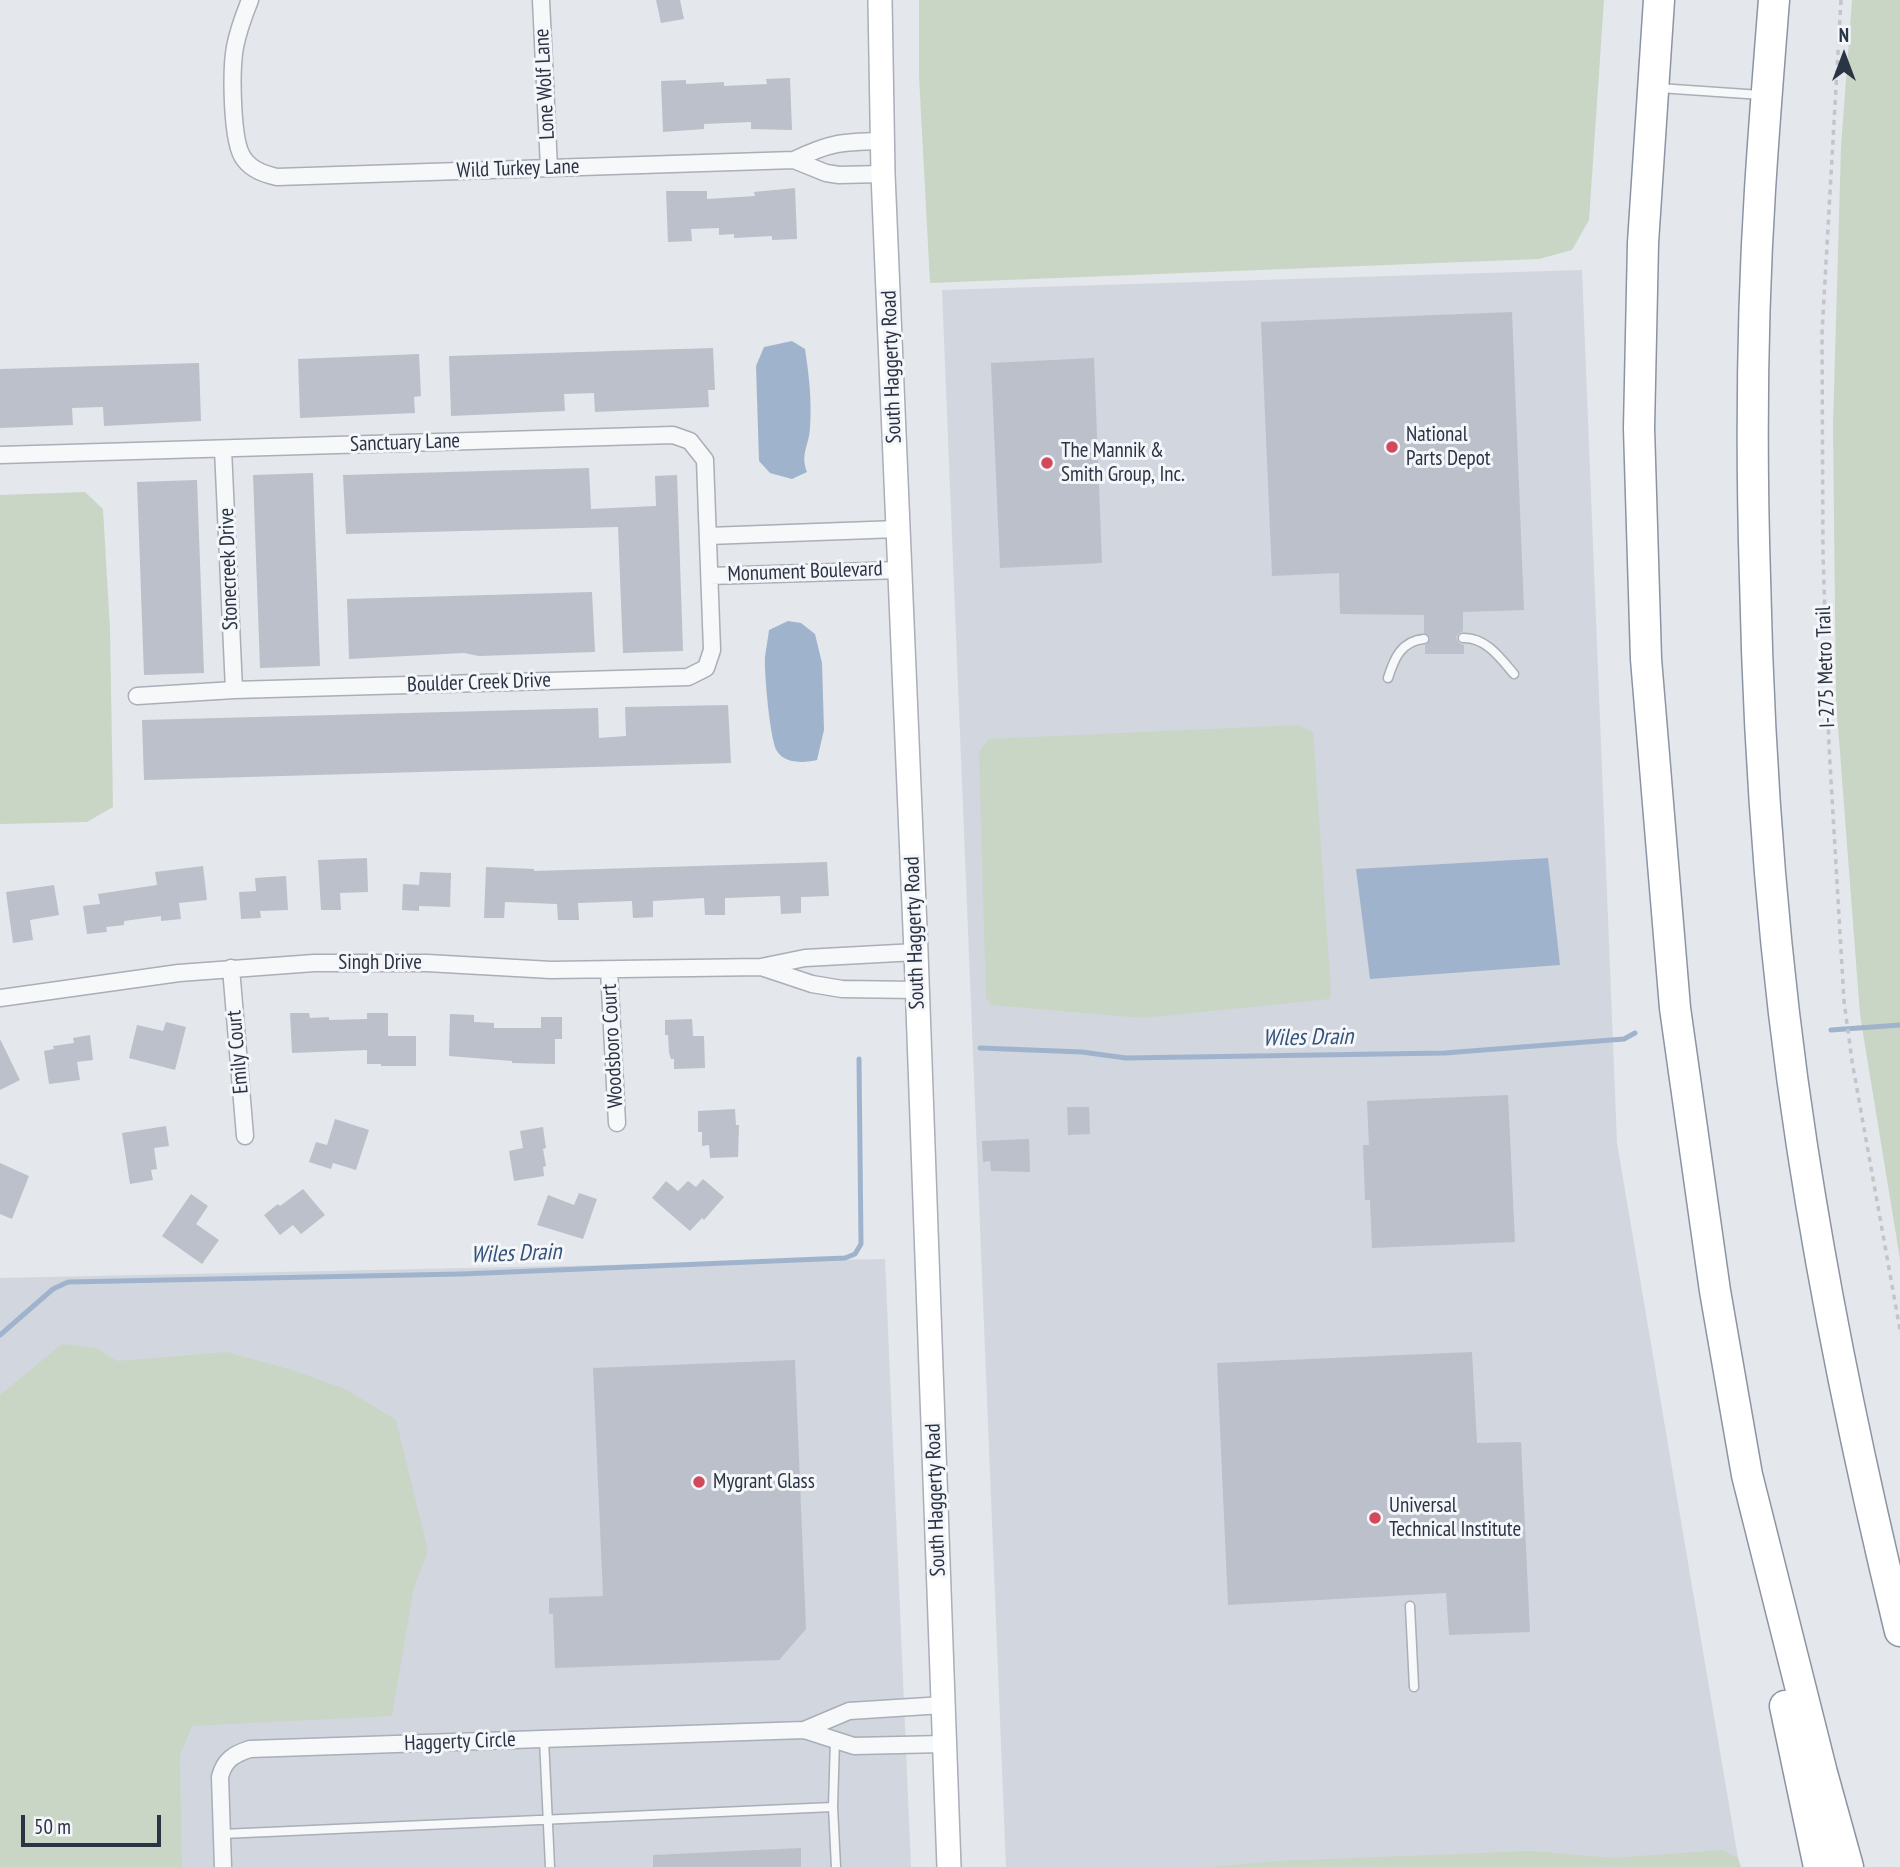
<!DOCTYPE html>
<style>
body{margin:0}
#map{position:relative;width:1900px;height:1867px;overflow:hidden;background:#e4e7ec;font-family:"PT Sans Narrow",sans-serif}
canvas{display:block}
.north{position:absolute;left:1809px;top:21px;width:70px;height:70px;-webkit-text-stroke:5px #f4f6f9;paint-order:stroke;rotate:0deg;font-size:19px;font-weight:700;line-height:28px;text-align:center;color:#2b3445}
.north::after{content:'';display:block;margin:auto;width:24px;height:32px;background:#2b3445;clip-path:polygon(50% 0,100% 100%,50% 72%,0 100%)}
.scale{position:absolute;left:21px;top:1815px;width:140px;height:32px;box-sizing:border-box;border:4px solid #2b3445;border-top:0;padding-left:9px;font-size:21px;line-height:24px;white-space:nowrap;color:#2b3445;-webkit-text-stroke:5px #f4f6f9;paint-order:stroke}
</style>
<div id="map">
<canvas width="1900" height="1867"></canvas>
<div class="north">N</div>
<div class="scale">50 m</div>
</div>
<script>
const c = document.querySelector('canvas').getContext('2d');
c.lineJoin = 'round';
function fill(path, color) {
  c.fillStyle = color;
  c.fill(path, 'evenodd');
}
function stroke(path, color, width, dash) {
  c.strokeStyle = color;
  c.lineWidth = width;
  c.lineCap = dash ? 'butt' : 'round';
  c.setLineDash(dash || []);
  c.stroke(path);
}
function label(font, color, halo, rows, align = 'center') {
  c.font = font + ' "PT Sans Narrow",sans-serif';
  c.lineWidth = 6;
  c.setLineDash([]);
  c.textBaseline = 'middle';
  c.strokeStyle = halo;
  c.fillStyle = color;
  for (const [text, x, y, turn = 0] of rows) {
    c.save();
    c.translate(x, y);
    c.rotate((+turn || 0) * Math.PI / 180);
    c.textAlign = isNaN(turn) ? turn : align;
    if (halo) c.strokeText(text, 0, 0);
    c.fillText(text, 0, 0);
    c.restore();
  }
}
fill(new Path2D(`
 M1582,270L1617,1143L1738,1858L1445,1867H1006L942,290Z
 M885,1259L911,1867H0V1278Z`), '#d2d6de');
fill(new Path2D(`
 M919,0H1604L1589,220L1572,250L1539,259L930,283L919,76Z
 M1852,0H1900V1259L1860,1015L1836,700L1833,425L1841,147Z
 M85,492L103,509L110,629L113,807L87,822L0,824V495Z
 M1298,725L1313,732L1331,992L1330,999L1142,1018L992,1005L986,998L979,752L989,739Z
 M62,1344L96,1348L117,1361L227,1352L292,1370L345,1389L396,1420L428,1551L414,1587L392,1716L192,1726L180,1755L182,1867H0V1395Z
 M1722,1850L1738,1858L1741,1867H1210L1278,1861L1532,1851L1613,1858Z`), '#c9d6c5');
fill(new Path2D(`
 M792,341L805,349C809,375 812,401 810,428C809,446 800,454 807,472L792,479L770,473L759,461L756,366L764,347Z
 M788,621L801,623L815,634L822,663L824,730L817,760C805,763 784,764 777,751C770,740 764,671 765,657C766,648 768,639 769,630Z
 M1548,858L1560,965L1370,979L1356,869Z`), '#9fb4cc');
stroke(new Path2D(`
 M1831,1030L1900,1025
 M980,1048L1082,1052L1126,1058L1445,1053L1624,1039L1635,1033
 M0,1335L53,1289L68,1282L461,1274L845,1258L855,1254L861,1244L859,1059`), '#9fb4cc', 5);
fill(new Path2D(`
 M656,0H680L684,19L661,23Z
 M790,78L792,130L751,129V122L704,124V129L663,132L661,81L686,80V84L724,82V86L767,84L766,79Z
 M795,188L797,239L772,240V236L734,238V234L719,235V228L691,229L692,241L668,242L666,191H707V199L755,196L754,192Z
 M1512,312L1524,610L1463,612V631L1458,634L1456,638L1459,643L1464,645V654H1425V646L1430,638L1424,633V615L1340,614L1339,573L1272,576L1261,322Z
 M713,348L715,390H708L709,407L595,412L594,393L564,394L565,411L451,416L449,356Z
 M419,354L421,396L414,397L415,413L300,418L298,359Z
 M1094,358L1102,563L1000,568L991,363Z
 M199,363L201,421L104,426L103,407L72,408L73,425L0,428V369Z
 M589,468L591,509L656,506L655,476L677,475L683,651L623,653L618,527L346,534L343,475Z
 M313,473L320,666L260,668L253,475Z
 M197,480L204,673L144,675L137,482Z
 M592,592L595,652L479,656L464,653L349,659L347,599Z
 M728,705L731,763L144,780L142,720L598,708L599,738L626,736L625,707Z
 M367,858L368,892L340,893L341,910H321L318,860Z
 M827,862L829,896L801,897V913L781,914L780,896L725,898V915H705L704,898L653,901V917L633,918L632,901L578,903L579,920H558L557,904L505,902L504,918H484L486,867L534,869V871Z
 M203,866L207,900L179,903L181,919L161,921V916L124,921V925L106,927L107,932L87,934L83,906L100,904L98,894L157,885L155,872Z
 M420,872L451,873L450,907L419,906V911L402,910L403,884L419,885Z
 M286,876L288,910L260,911L261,918L241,919L239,892L256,891L255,878Z
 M54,885L59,915L30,920L33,940L13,943L6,892Z
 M290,1013H309L310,1018L329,1017V1020L367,1019V1013H388V1036H416V1066H381V1064H367V1050L292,1053Z
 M450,1014L474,1015V1022L494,1023V1028H541V1017H562V1039H555V1064L512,1063V1061L449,1056Z
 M692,1019L693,1036H704L705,1068L674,1069V1059H671L669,1053L668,1035H665V1020Z
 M166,1022L186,1027L175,1070L129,1058L137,1025L163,1031Z
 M90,1035L93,1060L77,1062L80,1080L49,1084L44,1051L54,1049L53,1046L74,1043L73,1038Z
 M0,1039L20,1080L0,1090Z
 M1508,1095L1515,1242L1372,1248L1370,1200H1365L1363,1145H1369L1367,1101Z
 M1067,1107H1089L1090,1134L1068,1135Z
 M735,1109L736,1125H739L738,1157L710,1158L709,1145L702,1146V1132H698V1111Z
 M335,1119L369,1130L356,1170L333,1163L331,1169L309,1162L316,1142L327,1145Z
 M166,1126L169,1146L154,1148L157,1169L151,1170L153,1180L130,1184L122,1133Z
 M543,1127L546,1148L543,1149L546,1166L543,1167L544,1176L514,1181L509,1151L523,1148L520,1131Z
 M1029,1139L1030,1172L991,1171L990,1161L983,1162L982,1141Z
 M0,1163L29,1176L12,1219L0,1214Z
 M703,1179L724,1197L704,1220L702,1218L690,1231L652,1198L666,1181L678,1191L688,1181L696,1187Z
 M303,1189L325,1215L301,1234L293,1225L280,1235L264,1215L278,1204L280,1206Z
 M579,1193L597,1199L583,1239L537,1225L548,1195L574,1205Z
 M191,1194L208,1206L196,1224L219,1240L202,1264L162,1236Z
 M1472,1352L1477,1443L1521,1442L1530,1632L1449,1635L1446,1593L1228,1605L1217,1363Z
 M795,1360L806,1629L779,1660L555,1668L553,1614H549V1598L603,1596L593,1368Z
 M801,1848V1867H653V1855Z`), '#bbc0ca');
const service = new Path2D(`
 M1659,88L1761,95
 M1463,638C1486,637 1501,659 1514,674
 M1388,678C1394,659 1401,641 1424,639
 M1410,1606L1414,1687
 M544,1739L550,1867
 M833,1807L835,1740
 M222,1834L833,1807L836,1867`);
const minor = new Path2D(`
 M250,0C244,15 238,31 235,47C231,69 231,143 244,159C252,170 264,174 277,177L794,160
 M541,0L549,168
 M882,141C842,142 831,142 794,160L826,173L839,175L883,174
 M223,449L234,690
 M0,455L673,435L690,441L705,460L712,650L706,668L688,677L234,690L137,696
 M708,536L898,529
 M710,576L900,570
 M916,952L805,958L761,967L812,984L842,989L917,990
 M231,968L245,1136
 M609,970L617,1123
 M0,998L179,973L314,963H427L551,970L761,967
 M943,1705L849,1711L804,1730L854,1746L944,1744
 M223,1867L220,1777C224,1760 234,1754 250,1749L804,1730`);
const secondary = new Path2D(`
 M880,0L883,174L916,952L949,1867`);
const motorway = new Path2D(`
 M1659,0L1643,243L1639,428L1646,659L1675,1008L1715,1291L1747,1475L1822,1773L1848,1867
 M1774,0C1769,63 1764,126 1760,190C1752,318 1751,449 1755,578C1759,767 1773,958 1802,1146C1827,1309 1861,1471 1900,1631
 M1785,1706L1819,1867`);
stroke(service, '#a9aeb7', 11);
stroke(minor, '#a9aeb7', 19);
stroke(secondary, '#a9aeb7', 26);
stroke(motorway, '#8b94a3', 33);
stroke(new Path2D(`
 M1841,0L1822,333L1823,553L1829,746L1844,1001L1852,1061L1900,1330`), '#c2c5cb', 3.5, [5, 5]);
stroke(service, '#f7f8fa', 8);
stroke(minor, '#f7f8fa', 16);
stroke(secondary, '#fff', 23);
stroke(motorway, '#fff', 30);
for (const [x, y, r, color] of [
 [1392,447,7,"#d1495b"],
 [1047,463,7,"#d1495b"],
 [699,1482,7,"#d1495b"],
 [1375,1518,7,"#d1495b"]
]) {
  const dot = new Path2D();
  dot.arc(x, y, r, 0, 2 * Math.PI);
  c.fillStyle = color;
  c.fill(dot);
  stroke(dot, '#f4f6f9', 2.5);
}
label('21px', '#2b3445', '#f4f6f9', [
 ["Lone Wolf Lane",545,84,-93],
 ["Wild Turkey Lane",518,169,-2],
 ["South Haggerty Road",892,367,-92],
 ["Sanctuary Lane",405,443,-2],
 ["Stonecreek Drive",229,569,-92],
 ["Monument Boulevard",805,572,-2],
 ["I-275 Metro Trail",1826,667,-92],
 ["Boulder Creek Drive",479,683,-2],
 ["South Haggerty Road",915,933,-92],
 ["Singh Drive",380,963],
 ["Woodsboro Court",613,1046,-93],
 ["Emily Court",238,1052,-95],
 ["South Haggerty Road",936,1500,-92],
 ["Haggerty Circle",460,1742,-2]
]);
label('21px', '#2b3445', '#f4f6f9', [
 ["National",1406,435],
 ["Parts Depot",1406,459],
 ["The Mannik &",1061,451],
 ["Smith Group, Inc.",1061,475],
 ["Mygrant Glass",713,1482],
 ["Universal",1389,1506],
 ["Technical Institute",1389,1530]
], 'left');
label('italic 23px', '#34527a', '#f4f6f9', [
 ["Wiles Drain",1308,1038,-1],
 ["Wiles Drain",516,1254,-2]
]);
</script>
